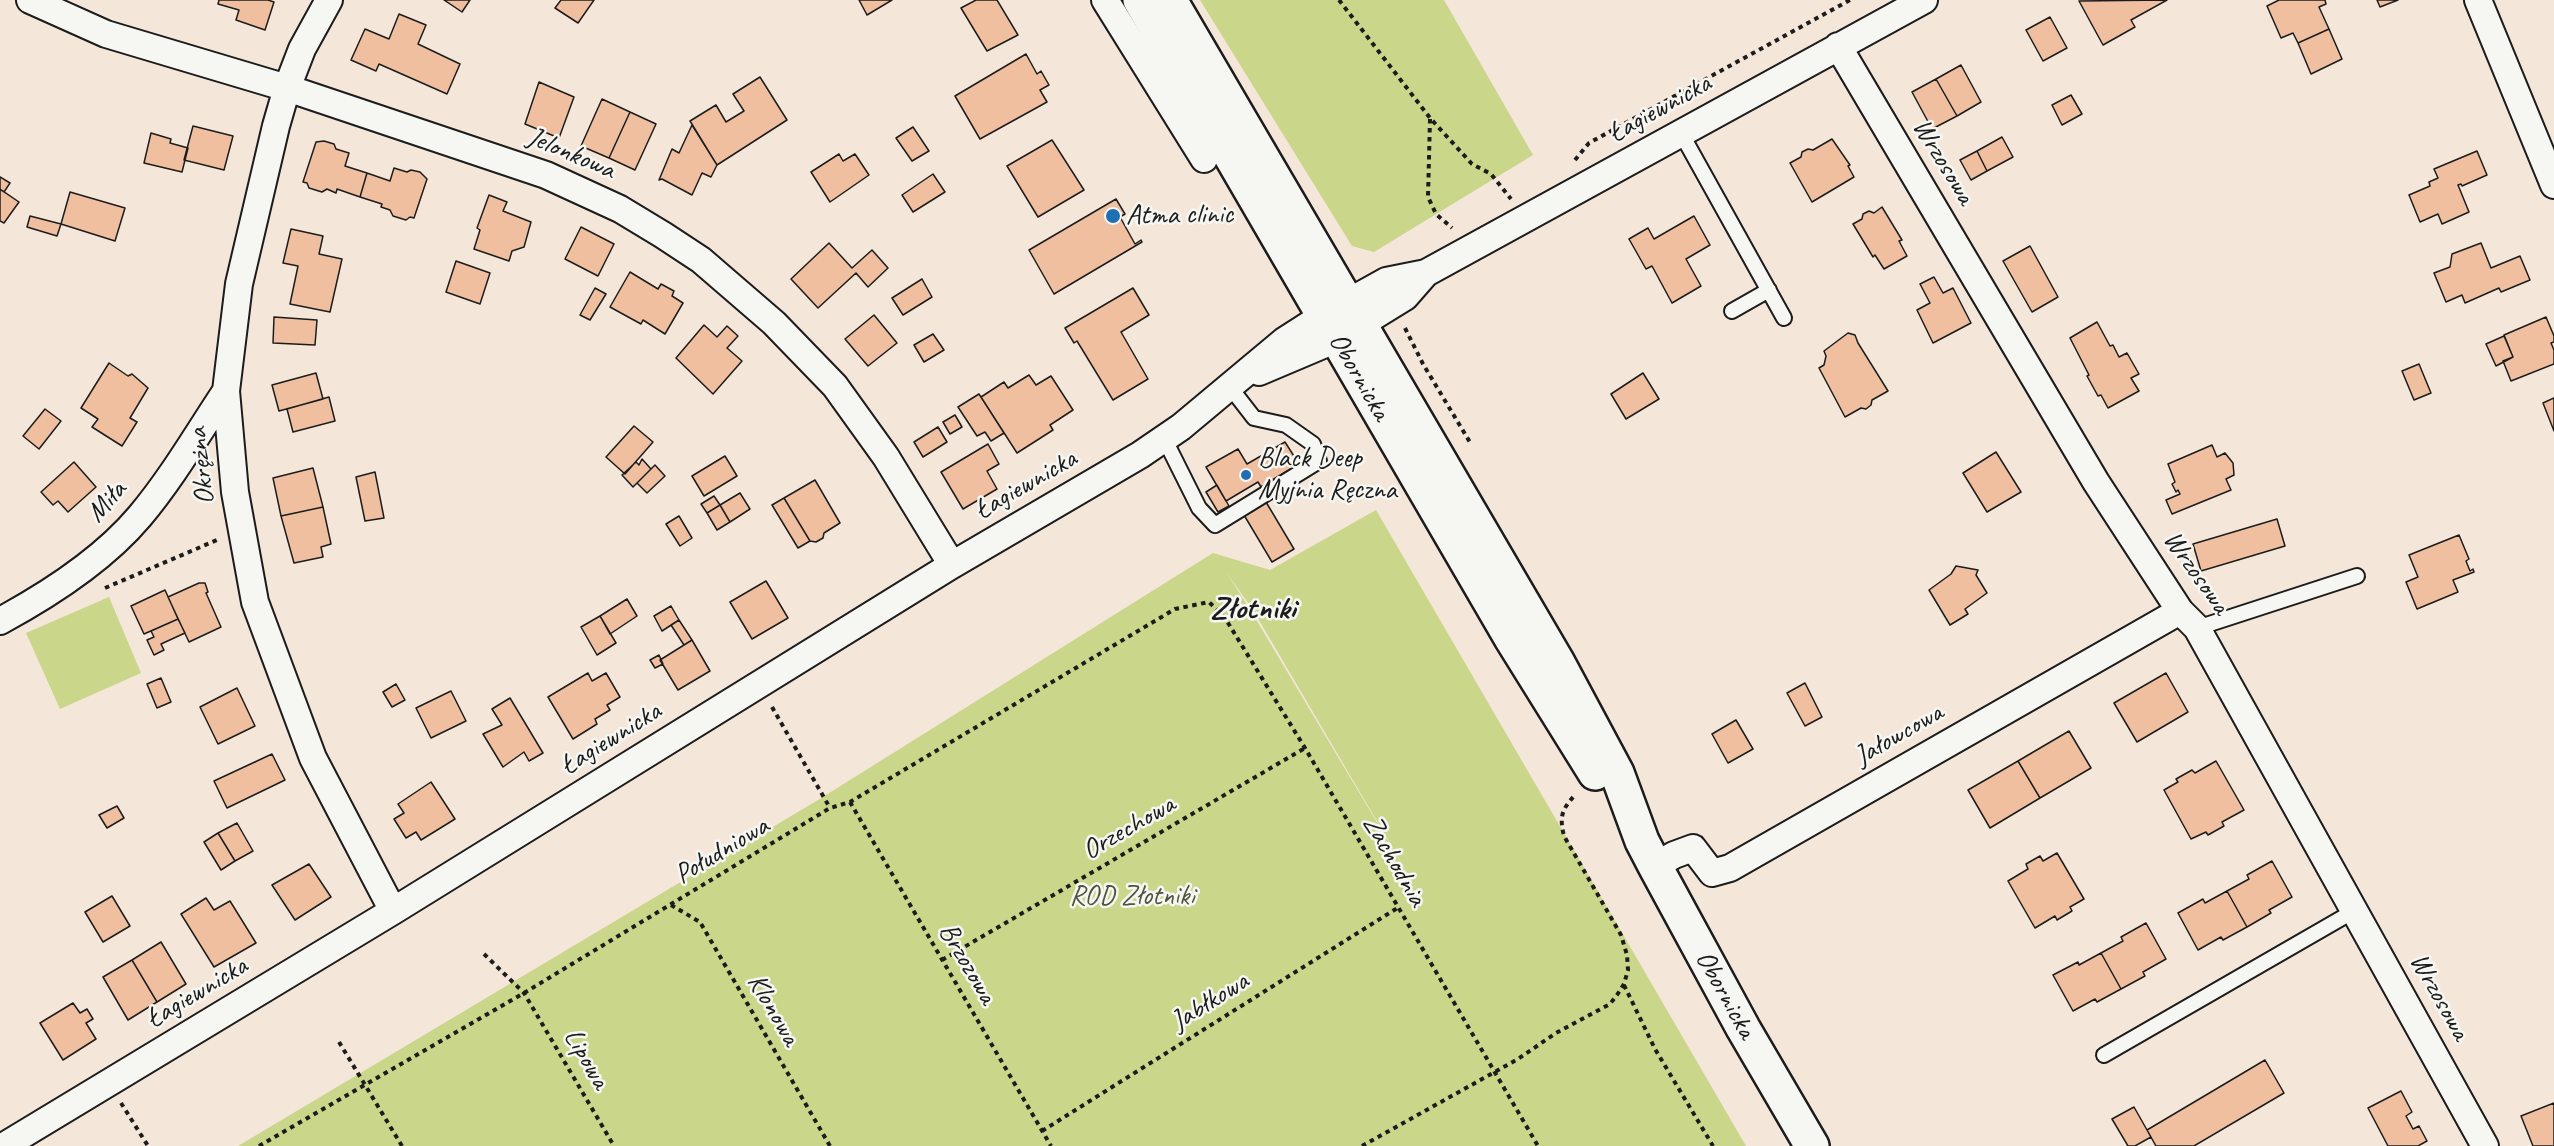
<!DOCTYPE html>
<meta charset="utf-8">
<style>
body{margin:0}
canvas{display:block;background:#f4e6d9}
</style>
<canvas width="2554" height="1146"></canvas>
<script>
const c = document.querySelector('canvas').getContext('2d');
c.lineJoin = 'round';
function fill(path, color) {
  c.fillStyle = color;
  c.fill(path, 'evenodd');
}
function stroke(path, color, width, dash) {
  c.strokeStyle = color;
  c.lineWidth = width;
  c.lineCap = dash ? 'butt' : 'round';
  c.setLineDash(dash || []);
  c.stroke(path);
}
function label(font, color, halo, rows, align = 'center') {
  c.font = font + ' Caveat,sans-serif';
  c.lineWidth = 5;
  c.setLineDash([]);
  c.textBaseline = 'middle';
  c.strokeStyle = halo;
  c.fillStyle = color;
  for (const [text, x, y, turn = 0] of rows) {
    c.save();
    c.translate(x, y);
    c.rotate((+turn || 0) * Math.PI / 180);
    c.textAlign = isNaN(turn) ? turn : align;
    if (halo) c.strokeText(text, 0, 0);
    c.fillText(text, 0, 0);
    c.restore();
  }
}
fill(new Path2D(`
 M1200,0H1444L1533,155L1374,252L1352,246Z
 M1376,510L1746,1146H238L818,800L1213,553L1270,570ZM1226,572L1253,610L1428,908L1251,611Z
 M109,597L141,673L60,709L26,633Z`), '#cad68a');
const building = new Path2D(`
 M219,0H268L274,2L265,30L236,20L239,10L218,4Z
 M444,0H470L462,12Z
 M561,0H594L578,23L555,8Z
 M859,0H892L867,15Z
 M976,0H997L1018,35L987,51L961,8Z
 M2167,0L2131,20L2135,27L2103,45L2079,1Z
 M2279,0H2325L2326,4L2319,7L2329,29L2298,43L2293,33L2281,38L2267,6Z
 M2377,0H2398L2380,7Z
 M399,14L426,25L418,44L460,64L447,94L379,64L376,71L351,60L365,29L389,39Z
 M2050,17L2067,48L2043,61L2026,30Z
 M2329,29L2342,59L2311,74L2298,43Z
 M1026,54L1037,74L1041,71L1049,85L1040,90L1047,102L980,139L955,96Z
 M1961,65L1981,102L1957,116L1936,79Z
 M760,77L787,120L717,165L690,121L716,105L726,122L744,111L733,94Z
 M1936,79L1957,116L1932,129L1912,92Z
 M539,82L574,97L559,138L525,124Z
 M2071,95L2082,114L2062,125L2052,105Z
 M602,99L630,112L609,158L581,146Z
 M630,112L656,124L635,170L609,158Z
 M692,125L717,165L711,177L702,173L692,195L662,179L659,180L672,149L679,153Z
 M193,126L233,136L224,170L184,160Z
 M913,127L929,151L912,161L896,138Z
 M151,133L171,139L170,143L188,148L182,172L144,163Z
 M2002,137L2013,157L1987,171L1977,151Z
 M1832,139L1850,165L1848,166L1854,177L1812,202L1790,163L1801,157L1802,152L1808,149L1813,150Z
 M1052,140L1084,190L1038,217L1007,166Z
 M324,141L334,144L336,149L349,153L345,166L367,173L360,197L337,189L336,193L327,189L322,192L309,188L307,183L303,182L316,142Z
 M1977,151L1987,171L1971,180L1960,160Z
 M2477,151L2487,175L2462,186L2461,184L2458,185L2469,212L2442,224L2438,214L2420,222L2409,195L2430,186L2429,182L2438,178L2434,169Z
 M839,154L843,161L855,154L869,175L830,202L811,172Z
 M394,168L407,172L411,170L420,172L427,179L414,218L410,217L406,220L393,216L390,210L381,207L382,204L360,197L367,173L390,181Z
 M933,174L945,192L913,212L902,195Z
 M0,177L10,183L4,192L0,189Z
 M0,189L19,202L4,223L0,221Z
 M70,192L125,208L115,241L61,224Z
 M489,195L507,202L503,211L531,222L524,247L512,251L509,261L474,249L480,230L477,228Z
 M1116,199L1125,214L1120,217L1135,244L1141,240L1142,242L1054,294L1029,250Z
 M1882,207L1902,240L1899,241L1907,256L1884,269L1875,255L1873,257L1853,224L1862,219L1863,214L1869,211L1874,213Z
 M30,216L61,224L57,236L27,227Z
 M1694,216L1710,245L1686,259L1701,286L1672,303L1652,266L1646,269L1629,239L1648,228L1654,239Z
 M581,227L614,244L598,276L565,259Z
 M291,229L323,236L319,254L342,259L330,312L290,304L298,266L283,263Z
 M829,243L852,268L872,250L888,268L868,287L856,273L818,308L791,279Z
 M2481,243L2491,268L2520,256L2530,280L2501,292L2499,288L2465,303L2462,295L2446,302L2434,273L2450,267L2452,254Z
 M2030,246L2058,297L2032,312L2003,261Z
 M456,261L490,273L480,304L446,292Z
 M630,272L658,289L661,284L674,291L672,296L683,303L665,334L643,320L641,324L610,307Z
 M1934,277L1943,293L1953,288L1971,323L1933,343L1917,310L1930,303L1920,284Z
 M922,279L932,297L903,315L892,298Z
 M595,288L606,294L590,320L580,315Z
 M1133,288L1149,315L1121,332L1148,379L1113,400L1077,341L1074,343L1065,328Z
 M874,315L897,343L868,366L845,339Z
 M274,317L317,320L315,345L273,343Z
 M2546,317L2554,336V342L2551,343L2554,350V364L2511,381L2503,361L2513,357L2504,335Z
 M2097,322L2110,346L2113,345L2119,357L2127,353L2139,374L2131,378L2139,391L2108,408L2101,395L2098,396L2087,376L2089,375L2070,338Z
 M704,325L717,337L727,326L738,336L727,348L742,361L713,394L676,358Z
 M1848,333L1855,335L1858,343L1888,391L1872,400L1871,405L1866,409L1861,408L1845,417L1819,368L1824,365L1826,356L1824,351Z
 M933,334L944,350L924,362L914,345Z
 M2504,336L2513,357L2496,366L2486,344Z
 M109,363L128,376L132,374L148,388L130,418L137,422L122,446L92,427L98,419L81,408Z
 M2419,364L2431,393L2414,400L2402,371Z
 M316,373L323,399L279,411L272,385Z
 M1643,373L1659,399L1626,419L1611,394Z
 M1029,375L1036,385L1051,376L1073,410L1050,425L1053,430L1017,453L981,397L1004,382L1008,388Z
 M979,394L1004,433L991,441L985,432L977,436L958,407Z
 M329,397L335,421L293,432L287,409Z
 M2554,398V431L2543,403Z
 M45,409L61,421L39,449L23,436Z
 M955,415L962,427L950,434L943,422Z
 M634,426L653,442L625,474L606,457Z
 M938,427L947,442L923,457L914,442Z
 M1285,442L1299,464L1261,487L1258,482L1226,501L1206,467L1238,449L1247,464Z
 M988,444L999,464L987,471L997,489L963,509L941,472Z
 M2212,445L2217,457L2225,453L2233,463L2234,475L2226,479L2231,490L2172,514L2166,500L2180,494L2178,490L2176,492L2172,484L2175,482L2168,464Z
 M1996,452L2021,492L1987,512L1963,473Z
 M725,456L737,476L704,496L692,476Z
 M642,459L651,469L633,487L622,475L636,462L639,465Z
 M74,462L96,487L68,512L58,501L53,505L41,492Z
 M655,465L665,476L647,493L637,483Z
 M313,468L323,507L281,516L273,478Z
 M375,472L384,518L365,521L356,477Z
 M815,480L840,523L824,533L823,538L816,542L810,541L784,498Z
 M1217,485L1229,506L1218,512L1206,492Z
 M740,493L750,509L730,522L720,505Z
 M714,496L720,505L707,513L701,504Z
 M784,498L810,541L798,548L772,505Z
 M1266,502L1294,549L1272,562L1244,515Z
 M720,505L730,522L717,530L707,513Z
 M323,507L331,544L321,547L323,557L294,563L281,516Z
 M679,516L692,538L680,546L666,524Z
 M2277,519L2285,546L2201,571L2193,544Z
 M2459,535L2469,559L2466,561L2470,571L2473,569L2474,572L2453,580L2458,592L2417,609L2406,582L2418,577L2409,555Z
 M1956,566L1978,570L1976,575L1987,593L1965,609L1968,614L1950,625L1929,590L1951,574Z
 M766,581L788,618L752,639L730,602Z
 M199,583H205L208,592L206,593L221,627L189,642L168,597Z
 M165,590L178,619L144,634L131,606Z
 M627,599L637,616L610,634L600,616Z
 M671,606L679,620L662,631L654,616Z
 M600,616L616,643L597,655L581,627Z
 M178,619L185,633L161,644L164,650L154,655L147,640L154,637L151,631Z
 M679,620L692,640L684,645L671,625Z
 M692,640L710,671L678,690L660,660Z
 M659,655L663,664L655,668L650,660Z
 M588,673L592,681L606,673L620,697L607,705L610,710L595,719L597,724L573,739L548,697Z
 M2166,673L2188,712L2137,742L2114,703Z
 M161,678L171,702L157,708L147,684Z
 M1805,683L1822,717L1805,726L1787,693Z
 M396,684L405,700L392,707L383,692Z
 M237,688L255,726L218,744L200,707Z
 M451,691L466,721L431,738L416,708Z
 M510,698L543,753L529,761L524,752L503,767L483,734L502,725L492,709Z
 M1736,720L1753,749L1728,763L1712,734Z
 M2069,731L2091,768L2040,798L2018,761Z
 M272,754L285,780L227,808L214,781Z
 M2018,761L2040,798L1990,828L1968,790Z
 M2216,761L2244,810L2222,822L2224,826L2208,835L2206,832L2191,839L2164,790L2178,782L2176,779L2192,770L2195,773Z
 M431,782L455,819L421,840L416,832L406,838L394,819L404,813L398,804Z
 M117,806L124,818L107,828L99,815Z
 M237,823L253,851L235,861L218,833Z
 M218,833L235,861L221,870L204,842Z
 M2057,853L2084,899L2070,907L2072,911L2057,920L2055,916L2035,928L2008,881L2028,869L2026,864L2040,856L2043,861Z
 M2272,861L2292,897L2269,910L2271,913L2247,927L2227,891L2249,879L2247,875Z
 M309,864L331,897L295,920L272,885Z
 M2227,891L2247,927L2223,940L2221,937L2198,950L2178,913L2203,899L2205,903Z
 M112,896L130,926L103,942L85,912Z
 M206,898L214,910L230,901L256,943L214,967L181,914Z
 M2146,923L2166,959L2143,972L2145,976L2121,989L2101,953L2123,941L2121,937Z
 M161,942L186,984L157,1002L132,960Z
 M2101,953L2121,989L2097,1002L2095,999L2073,1011L2053,975L2078,962L2079,965Z
 M132,960L157,1002L128,1020L103,977Z
 M73,1003L80,1013L87,1009L93,1019L86,1023L96,1039L63,1060L40,1023Z
 M2265,1060L2284,1093L2194,1146H2156L2147,1130Z
 M2401,1091L2412,1112L2406,1116L2413,1129L2419,1126L2427,1141L2418,1146H2388L2368,1108Z
 M2554,1103V1146H2533L2521,1116Z
 M2134,1107L2151,1137L2135,1146H2128L2112,1119Z`);
fill(building, '#efbfa0');
stroke(building, '#1c1c1c', 1.5);
const lane = new Path2D(`
 M1681,133L1784,318
 M1732,311L1769,290
 M1164,438L1199,508L1215,525L1319,461L1313,444L1286,425L1254,418L1230,387
 M2197,628L2357,576
 M2104,1055L2354,911`);
const street = new Path2D(`
 M30,0L106,34L287,88L546,175L620,209L663,235L701,260L774,323L835,386L886,457L952,565
 M329,0L302,49L287,88L276,126L239,284L226,391L235,492L255,602L313,758L393,911
 M1105,0L1204,159
 M2478,0L2554,185
 M1838,46L2096,482L2180,611L2197,628L2485,1146
 M1259,372L1337,339L1405,297L1426,273L1924,0
 M0,621C50,594 103,560 140,516C172,478 198,433 226,391
 M1655,866L1674,855L1693,848L1712,873L1730,868L2180,611
 M4,1146L393,911L952,565L1140,455L1181,427L1284,341L1323,316L1386,281L1426,273`);
const secondary = new Path2D(`
 M1140,0L1511,638L1595,773
 M1170,0L1557,661L1617,773L1642,841L1655,866L1743,1028L1812,1146`);
stroke(lane, '#1c1c1c', 18);
stroke(street, '#1c1c1c', 30);
stroke(secondary, '#1c1c1c', 38);
stroke(new Path2D(`
 M1339,0L1430,118L1472,164L1491,174L1511,199
 M1430,119L1428,197L1436,214L1452,228
 M1575,160L1589,143L1850,0
 M1405,328L1423,364L1471,444
 M105,588L217,540
 M772,707L830,808
 M850,802L1051,1146
 M671,905L700,922L830,1146
 M484,954L524,993L614,1146
 M942,960L1305,748
 M1624,985L1655,1049L1713,1146
 M339,1042L402,1146
 M121,1103L148,1146
 M1042,1131L1399,907
 M259,1146L524,993L830,808L850,802L1175,609L1209,602L1225,618L1305,748L1538,1146
 M1362,1146L1518,1059L1556,1033L1610,1004L1617,995L1624,984L1628,970L1627,955L1621,935L1564,836C1559,816 1562,809 1576,794`), '#1c1c1c', 4, [4.5, 4.5]);
stroke(lane, '#f6f6f2', 14);
stroke(street, '#f6f6f2', 26);
stroke(secondary, '#f6f6f2', 33);
for (const [x, y, r, color] of [
 [1113,216,8,"#1f6fb2"],
 [1246,475,6,"#1f6fb2"]
]) {
  const dot = new Path2D();
  dot.arc(x, y, r, 0, 2 * Math.PI);
  c.fillStyle = color;
  c.fill(dot);
  stroke(dot, '#f6f6f2', 2);
}
label('28px', '#1c1c1c', '#f6f6f2', [
 ["Łagiewnicka",1660,109,-29],
 ["Jelonkowa",571,154,23],
 ["Wrzosowa",1943,162,59],
 ["Obornicka",1359,377,60],
 ["Okrężna",202,466,-96],
 ["Łagiewnicka",1026,485,-30],
 ["Miła",107,502,-48],
 ["Wrzosowa",2196,573,55],
 ["Jałowcowa",1899,735,-30],
 ["Łagiewnicka",611,739,-32],
 ["Orzechowa",1129,828,-30],
 ["Południowa",722,851,-31],
 ["Zachodnia",1394,861,60],
 ["Brzozowa",967,964,60],
 ["Łagiewnicka",197,993,-31],
 ["Obornicka",1725,995,61],
 ["Wrzosowa",2439,997,61],
 ["Jabłkowa",1210,1002,-32],
 ["Klonowa",773,1010,60],
 ["Lipowa",586,1059,60]
]);
label('28px', '#1c1c1c', '#f6f6f2', [
 ["Atma clinic",1126,216],
 ["Black Deep",1258,459],
 ["Myjnia Ręczna",1258,491]
], 'left');
label('28px', '#50543d', '#f6f6f2', [
 ["ROD Złotniki",1132,897]
]);
label('bold 32px', '#1c1c1c', '#f6f6f2', [
 ["Złotniki",1253,610]
]);
</script>
